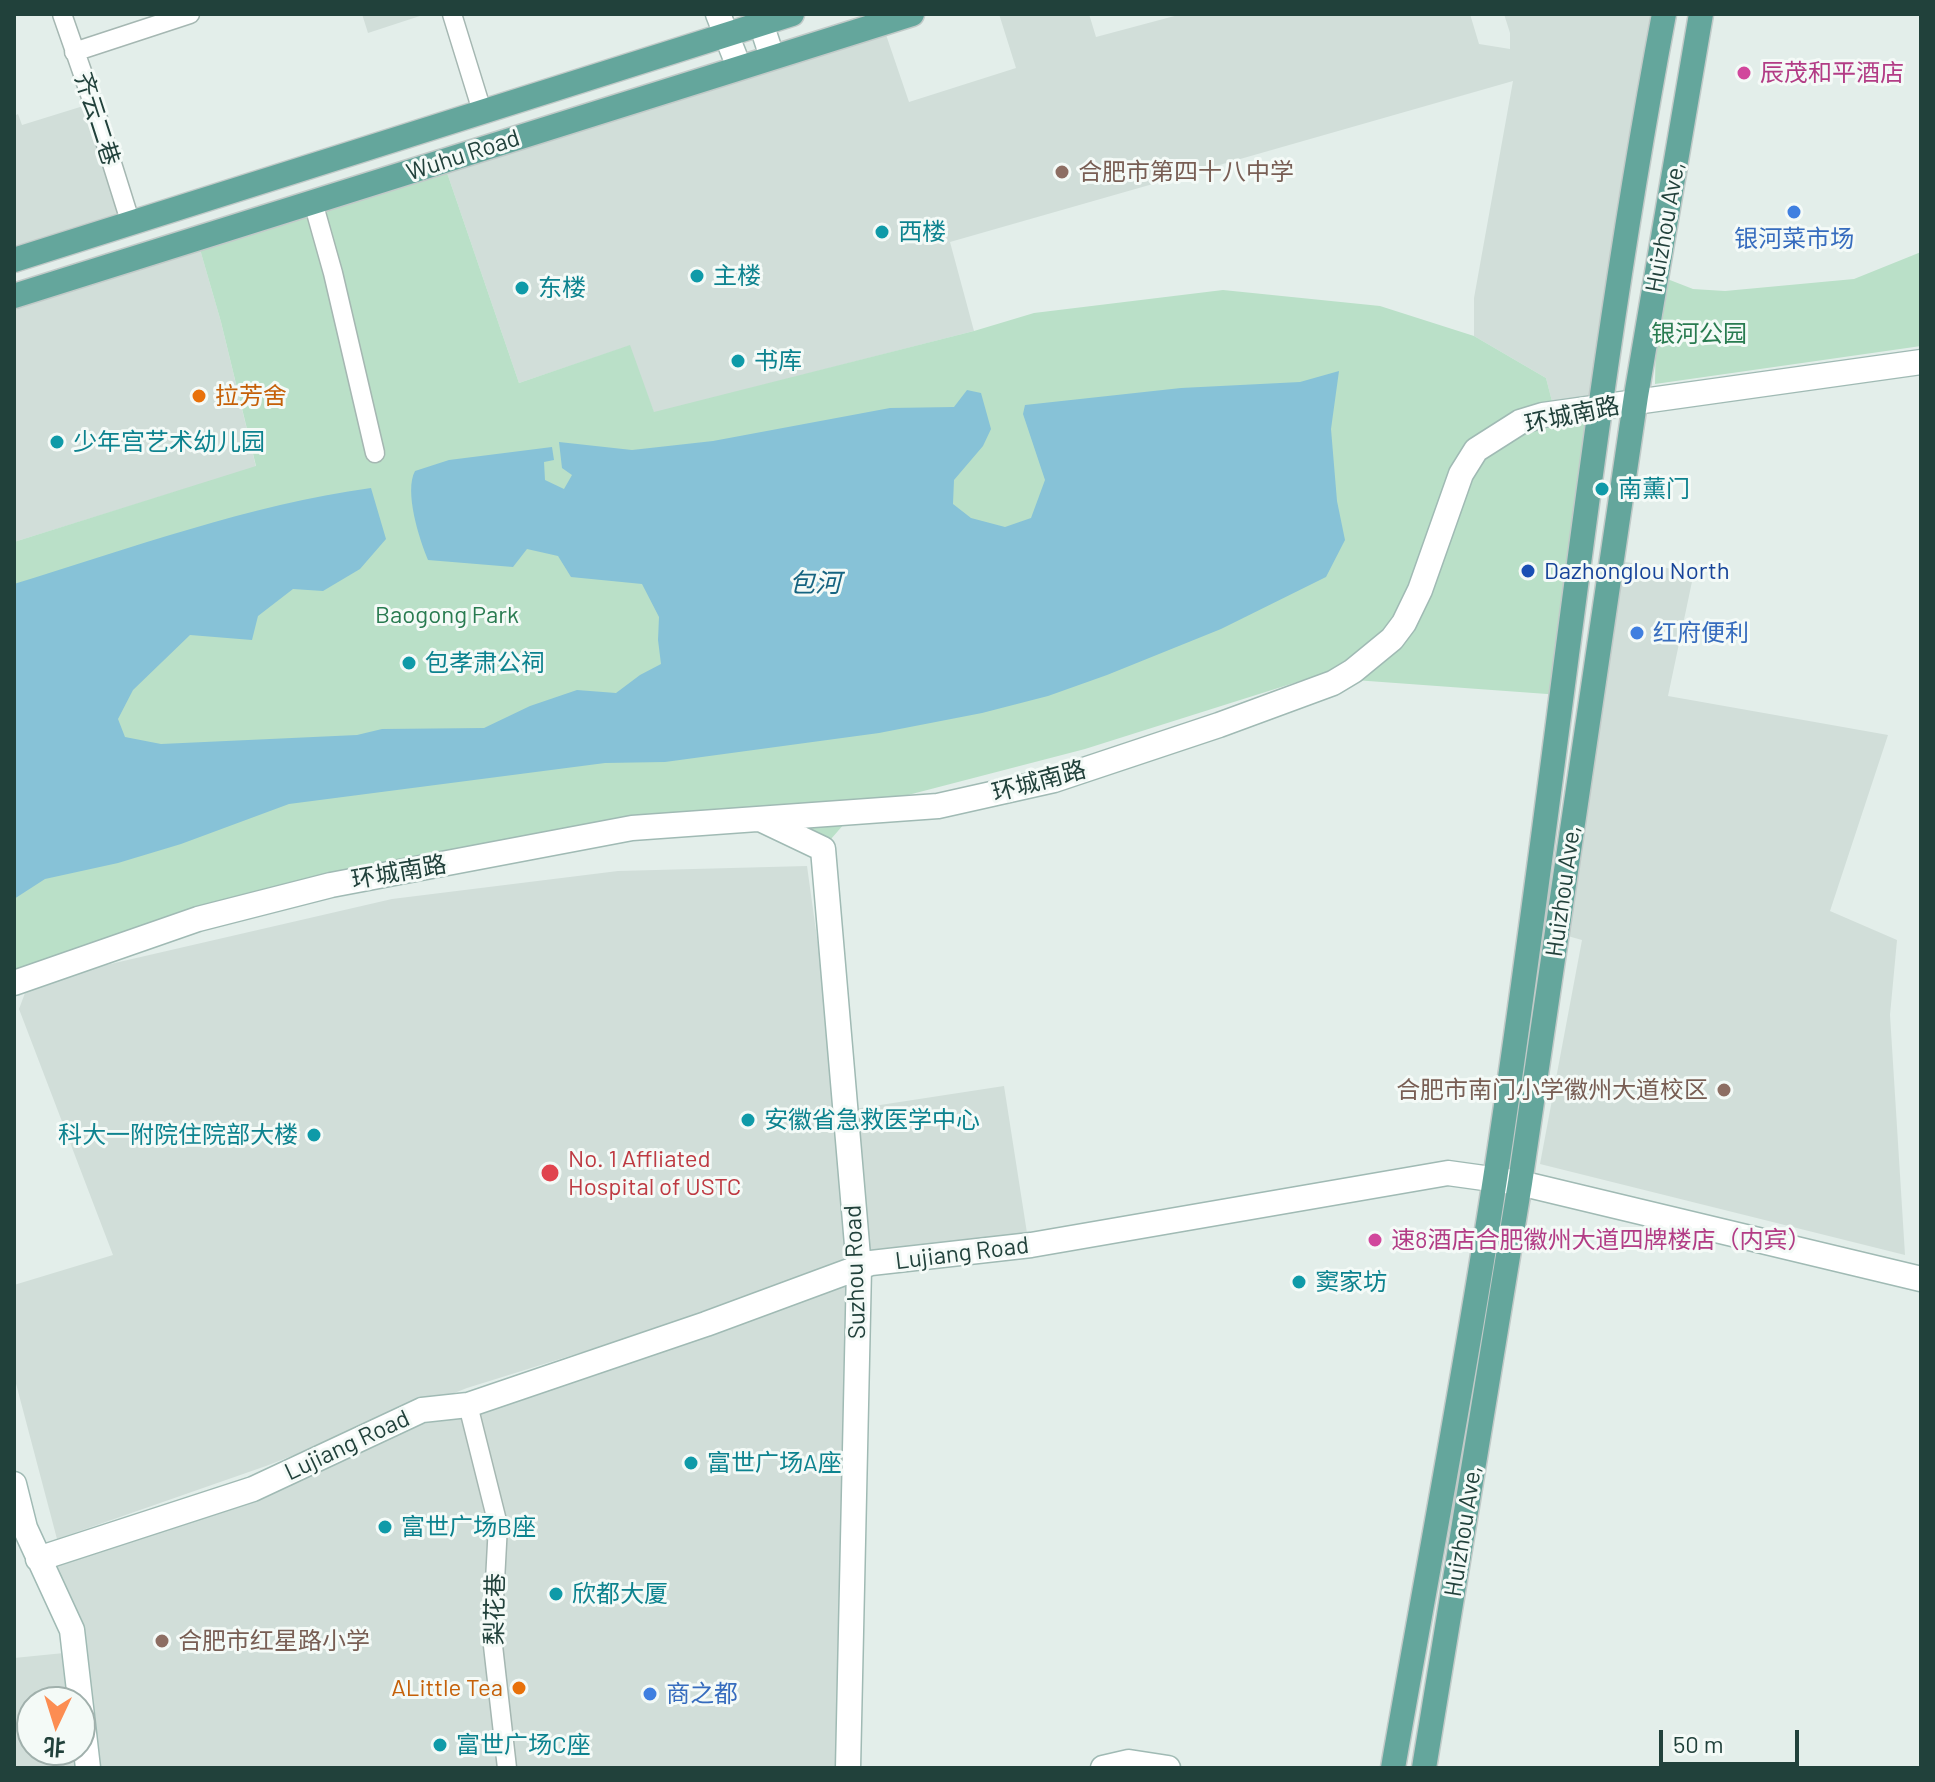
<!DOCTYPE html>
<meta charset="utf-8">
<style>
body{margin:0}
#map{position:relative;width:1935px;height:1782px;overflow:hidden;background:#e3eeea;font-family:Barlow,"Noto Sans SC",sans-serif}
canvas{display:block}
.frame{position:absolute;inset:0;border:16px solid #21413b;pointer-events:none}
.north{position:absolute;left:16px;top:1686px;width:80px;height:80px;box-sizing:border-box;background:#f4faf7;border:2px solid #a0b0ac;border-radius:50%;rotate:184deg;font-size:22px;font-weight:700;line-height:32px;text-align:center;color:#21413b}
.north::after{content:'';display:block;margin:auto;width:28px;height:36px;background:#fc8d52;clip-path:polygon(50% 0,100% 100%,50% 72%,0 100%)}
.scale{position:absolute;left:1659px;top:1730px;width:140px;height:36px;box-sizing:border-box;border:4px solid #21413b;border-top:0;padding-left:10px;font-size:24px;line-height:28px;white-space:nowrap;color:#21413b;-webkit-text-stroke:6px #f4faf7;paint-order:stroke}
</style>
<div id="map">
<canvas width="1935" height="1782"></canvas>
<div class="frame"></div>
<div class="north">北</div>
<div class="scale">50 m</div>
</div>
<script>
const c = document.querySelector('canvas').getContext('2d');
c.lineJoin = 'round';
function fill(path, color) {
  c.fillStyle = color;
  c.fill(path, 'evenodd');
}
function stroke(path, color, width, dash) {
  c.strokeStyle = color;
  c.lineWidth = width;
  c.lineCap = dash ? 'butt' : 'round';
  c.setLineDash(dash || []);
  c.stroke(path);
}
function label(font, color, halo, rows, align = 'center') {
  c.font = font + ' Barlow,"Noto Sans SC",sans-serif';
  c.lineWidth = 6;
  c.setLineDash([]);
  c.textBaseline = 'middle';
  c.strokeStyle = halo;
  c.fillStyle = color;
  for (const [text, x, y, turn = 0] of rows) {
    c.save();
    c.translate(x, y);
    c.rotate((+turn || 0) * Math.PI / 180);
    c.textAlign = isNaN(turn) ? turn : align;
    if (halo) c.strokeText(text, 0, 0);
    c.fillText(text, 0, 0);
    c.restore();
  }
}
fill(new Path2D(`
 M362,14H426L368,33Z
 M999,14H1089L1096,37L1182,14H1470L1479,44L1510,49V33L1504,14H1664L1602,400L1554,409L1546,378L1474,336V298L1513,81L950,242L974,331L654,413L629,346L519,383L443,161L882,23L909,102L1016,68Z
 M93,103L131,224L14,260V116L18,114L22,125Z
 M197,239L221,322L256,467L14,542V296Z
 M1612,560L1694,572L1668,696L1888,735L1830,911L1897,940L1890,1015L1905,1255L1540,1164L1582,940L1557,933Z
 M807,866L841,1111L1004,1086L1027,1233L877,1253L839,1261L695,1317L467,1388L266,1466L57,1539L14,1376V1285L113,1255L19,1009L25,993L80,971L392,899L618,871Z
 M859,1268L848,1768H14V1658L74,1652L38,1559L183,1512L422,1410ZM32,1702H80V1750H32Z`), '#d1ded9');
fill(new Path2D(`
 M443,161L519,383L630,345L654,412L974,331L1034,313L1223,290L1380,306L1474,336L1546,378L1554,409L1602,400L1561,695L1313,677L1085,749L858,808L831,839L822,843L753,830L620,834L390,868L14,987V542L256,466L221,322L197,239Z
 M1921,252V346L1655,384L1657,275L1693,289L1725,291L1854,279Z`), '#bae0c8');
fill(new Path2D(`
 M1339,371L1331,429L1337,501L1345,540L1326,577L1221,629L1107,675L1048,696L982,713L879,733L665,762L605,763L289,804L181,844L118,863L45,879L14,899V584C131,548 249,505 371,488L386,539L360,569L323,591L293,589L258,616L252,640L190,635L133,690L118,719L125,737L161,744L357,735L382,729L484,728L530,706L577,690L616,693L640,675L661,664L658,640L659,617L642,584L571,577L558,556L527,549L513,567L428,560C419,539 404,491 415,471L449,460L552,447L554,460L544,462L545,480L564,489L572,475L562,468L559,442L632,450L713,441L890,408L954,407L967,390L981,393L991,429L983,446L954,480L953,504L971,518L1005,527L1031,518L1045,480L1023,414L1025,405L1181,388L1300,382Z`), '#87c2d7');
const street = new Path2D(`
 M62,14L93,103L131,224
 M452,14L482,111
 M74,52L190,14
 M313,202L333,273L375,453
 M468,1405L498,1525L492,1637L507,1768`);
const secondary = new Path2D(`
 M718,14L739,67
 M758,14L772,57
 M760,819L823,849L859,1268L848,1768
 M14,983L198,919L331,885L632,828L938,806L1054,780L1219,725L1333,683L1353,671L1392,639L1404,623L1420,590L1461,474L1476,450L1520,422L1543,415L1921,362
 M14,1484L25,1528L72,1630L88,1768
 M38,1559L253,1489L422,1410L468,1405L706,1324L871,1263L1031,1245L1448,1173L1520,1183L1921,1279
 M1103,1768L1129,1762L1168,1768`);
const primary = new Path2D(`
 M14,260L792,14
 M14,296L912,14
 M1393,1768C1427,1572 1465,1376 1495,1179C1555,791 1591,400 1664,14
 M1424,1768L1520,1183L1636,396L1701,14`);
stroke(street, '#a5b7b2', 21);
stroke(secondary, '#a0bab4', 27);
stroke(primary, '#c1cac8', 27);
stroke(street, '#fff', 18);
stroke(secondary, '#fff', 24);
stroke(primary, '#64a69c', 24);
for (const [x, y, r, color] of [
 [1744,73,8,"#d1479c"],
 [1062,172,8,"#8d6e63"],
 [1794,212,8,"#3f7fe0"],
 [882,232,8,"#0f9aa8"],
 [697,276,8,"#0f9aa8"],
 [522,288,8,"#0f9aa8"],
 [738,361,8,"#0f9aa8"],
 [199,396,8,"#e8710a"],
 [57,442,8,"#0f9aa8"],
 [1602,489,8,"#0f9aa8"],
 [1528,571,8,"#1a4fb4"],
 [1637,633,8,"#3f7fe0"],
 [409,663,8,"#0f9aa8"],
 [1724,1090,8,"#8d6e63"],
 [748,1120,8,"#0f9aa8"],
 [314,1135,8,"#0f9aa8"],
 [550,1173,10,"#e0444e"],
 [1375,1240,8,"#d1479c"],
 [1299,1282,8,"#0f9aa8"],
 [691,1463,8,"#0f9aa8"],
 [385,1527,8,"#0f9aa8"],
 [556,1594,8,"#0f9aa8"],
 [162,1641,8,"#8d6e63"],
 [519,1688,8,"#e8710a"],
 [650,1694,8,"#3f7fe0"],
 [440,1745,8,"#0f9aa8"]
]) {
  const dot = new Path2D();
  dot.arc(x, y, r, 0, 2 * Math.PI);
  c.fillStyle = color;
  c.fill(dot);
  stroke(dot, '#f4faf7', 3);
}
label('24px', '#b23c85', '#f4faf7', [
 ["辰茂和平酒店",1760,73],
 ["速8酒店合肥徽州大道四牌楼店（内宾）",1391,1240]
], 'left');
label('24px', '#21413b', '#f4faf7', [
 ["齐云二巷",97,119,72],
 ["Wuhu Road",463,155,-18],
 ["Huizhou Ave,",1665,227,-80],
 ["环城南路",1572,415,-12],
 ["环城南路",1039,781,-15],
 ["环城南路",399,872,-10],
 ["Huizhou Ave,",1563,891,-82],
 ["Lujiang Road",962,1253,-7],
 ["Suzhou Road",855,1272,-92],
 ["Lujiang Road",347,1445,-25],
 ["Huizhou Ave,",1463,1531,-81],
 ["梨花巷",495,1609,-89]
]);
label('24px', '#785e54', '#f4faf7', [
 ["合肥市第四十八中学",1078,172],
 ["合肥市南门小学徽州大道校区",1708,1090,"right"],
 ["合肥市红星路小学",178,1641]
], 'left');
label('24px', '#0d838f', '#f4faf7', [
 ["西楼",898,232],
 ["主楼",713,276],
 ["东楼",538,288],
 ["书库",754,361],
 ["少年宫艺术幼儿园",73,442],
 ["南薰门",1618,489],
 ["包孝肃公祠",425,663],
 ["安徽省急救医学中心",764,1120],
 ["科大一附院住院部大楼",298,1135,"right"],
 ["窦家坊",1315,1282],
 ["富世广场A座",707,1463],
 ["富世广场B座",401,1527],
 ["欣都大厦",572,1594],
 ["富世广场C座",456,1745]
], 'left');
label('24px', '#366cbe', '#f4faf7', [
 ["银河菜市场",1794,239,"center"],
 ["红府便利",1653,633],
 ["商之都",666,1694]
], 'left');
label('24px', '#287b50', '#f4faf7', [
 ["银河公园",1699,334],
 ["Baogong Park",447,615]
]);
label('24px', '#c56008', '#f4faf7', [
 ["拉芳舍",215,396],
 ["ALittle Tea",503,1688,"right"]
], 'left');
label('24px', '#164399', '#f4faf7', [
 ["Dazhonglou North",1544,571]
], 'left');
label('24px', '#be3a42', '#f4faf7', [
 ["No. 1 Affliated",568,1159],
 ["Hospital of USTC",568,1187]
], 'left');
label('italic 26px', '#166481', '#f4faf7', [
 ["包河",815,583]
]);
</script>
